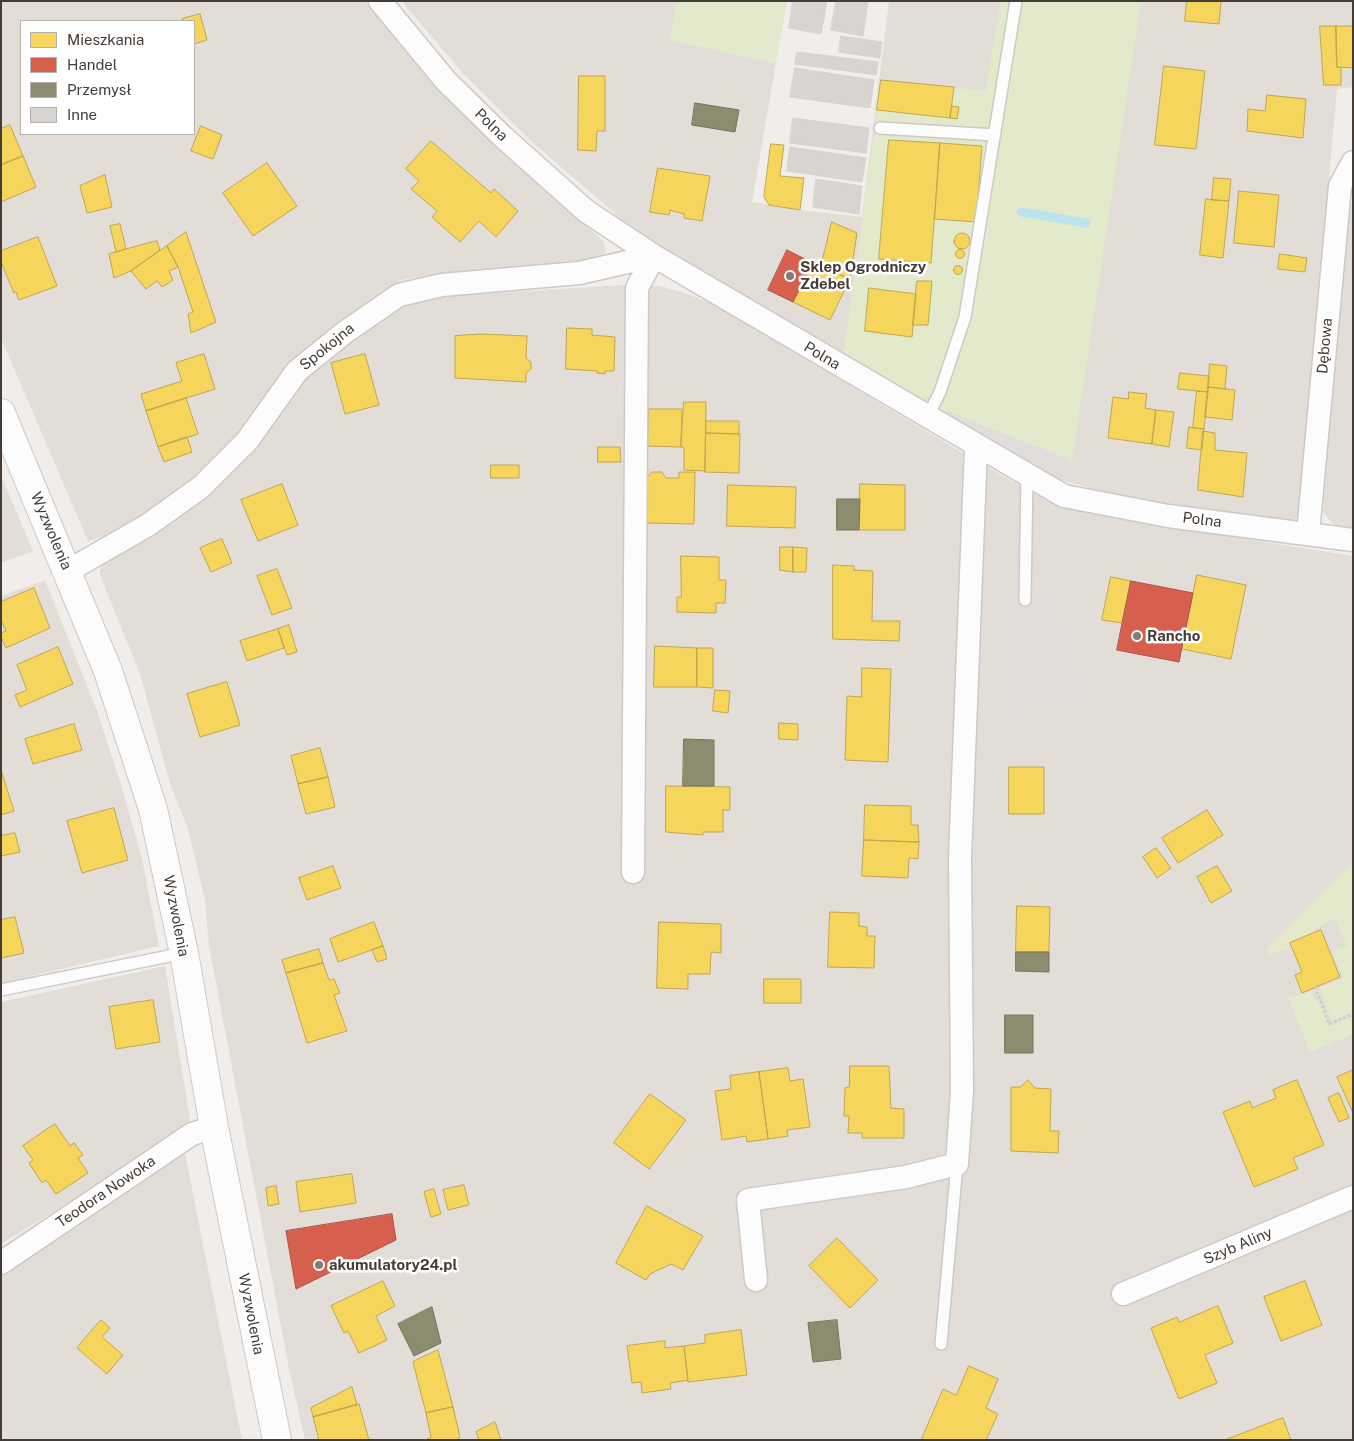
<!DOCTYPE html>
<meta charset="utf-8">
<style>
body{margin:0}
#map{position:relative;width:1354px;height:1441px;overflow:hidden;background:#f0edea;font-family:"Public Sans",sans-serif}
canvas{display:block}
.frame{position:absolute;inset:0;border:2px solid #453c36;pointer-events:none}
.legend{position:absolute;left:20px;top:20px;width:175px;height:115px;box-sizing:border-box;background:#fff;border:1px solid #b5b1af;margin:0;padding:6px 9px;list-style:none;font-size:15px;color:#453c36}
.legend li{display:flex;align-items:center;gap:10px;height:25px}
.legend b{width:25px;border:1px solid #b5b1af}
</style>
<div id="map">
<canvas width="1354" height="1441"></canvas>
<div class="frame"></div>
<ul class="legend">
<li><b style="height:14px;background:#f6d55c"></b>Mieszkania</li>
<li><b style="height:14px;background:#d6604d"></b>Handel</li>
<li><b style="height:14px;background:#8c8c6e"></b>Przemysł</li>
<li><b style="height:14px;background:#d8d4d1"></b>Inne</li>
</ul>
</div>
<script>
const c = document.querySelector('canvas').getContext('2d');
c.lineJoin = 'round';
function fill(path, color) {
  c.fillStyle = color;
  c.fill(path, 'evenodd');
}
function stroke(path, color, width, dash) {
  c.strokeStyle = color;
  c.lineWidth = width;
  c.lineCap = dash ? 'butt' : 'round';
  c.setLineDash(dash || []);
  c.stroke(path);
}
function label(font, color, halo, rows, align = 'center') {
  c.font = font + ' "Public Sans",sans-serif';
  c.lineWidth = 5;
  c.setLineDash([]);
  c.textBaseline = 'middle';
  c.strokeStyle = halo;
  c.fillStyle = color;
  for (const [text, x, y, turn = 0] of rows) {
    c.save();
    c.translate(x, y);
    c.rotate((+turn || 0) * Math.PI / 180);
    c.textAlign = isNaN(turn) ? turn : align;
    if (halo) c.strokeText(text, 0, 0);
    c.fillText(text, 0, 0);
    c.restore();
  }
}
fill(new Path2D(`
 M1,1H367L398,43L443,94L604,242L606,250L601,260L406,279L394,284L339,325L240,440L200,477L126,529L88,541L1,338ZM21,21H194V134H21Z
 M401,1H678L670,40L776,63L752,202L800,210L862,217L889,1H1353V87L1337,89L1299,513L1294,521L1286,524L1129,499L1057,479L664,250L625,222L532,142L462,72Z
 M1353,199V532L1344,531L1333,524L1323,512L1345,233Z
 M625,285L658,286L682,292L715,305L990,469L1061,507L1096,515L1353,556V1440H305L289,1369L209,946L205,900L188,829L170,784L140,674L100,575V569L105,561L181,515L213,489L252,453L312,369L392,311L425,297Z
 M1,476L33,551L1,563Z
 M45,580L97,711L122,788L142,859L159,946L1,983V596Z
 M165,966L190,1119L186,1130L1,1244V1002Z
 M185,1153L242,1440H1V1273Z`), '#e3ddd7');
fill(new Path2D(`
 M678,1H787L776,63L670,40Z
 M1001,1H1141L1069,481L1057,479L843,357L876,119L874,111L879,80L986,91Z
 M1353,862V1012L1332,1021L1319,988L1343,978L1332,952L1347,946L1335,919L1313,929L1314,932L1288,943L1290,947L1270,955L1267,949Z
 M1312,991L1316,1001L1319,1000L1329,1026L1353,1016V1034L1310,1052L1288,998Z`), '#e3e9cb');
fill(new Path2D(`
 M945,410L1071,460L1069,481L1057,479L948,418Z
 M1049,590L1090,700L1058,709L1001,711L1003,591Z`), '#e1dddb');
const homes = new Path2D(`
 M1187,1H1221L1219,24L1185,21Z
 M200,14L207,40L194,44V21H183L182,19Z
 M1320,26H1336L1337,67L1341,68V85H1324Z
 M1336,26H1353V68L1337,67Z
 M1164,66L1205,71L1196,149L1155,145Z
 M579,76H605V131H597L596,151L578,150Z
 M881,80L954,87L950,118L877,110Z
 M1267,95L1306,99L1303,138L1247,131L1248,109L1265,111Z
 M952,106L959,107L957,119L950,118Z
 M10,125L23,156L1,165V129Z
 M201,126L222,135L213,159L191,151Z
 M889,140L940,143L931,263L879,259Z
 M431,141L491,193L494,189L518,211L496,237L479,221L460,242L432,217L437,211L411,189L419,181L406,169Z
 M940,143L982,146L976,222L935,219Z
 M771,144L784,145L780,176L804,178L800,210L769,205L764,197Z
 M23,156L36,187L1,202V165Z
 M267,163L297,206L253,236L223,193Z
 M658,168L710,176L702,221L684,218V214L670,210L669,215L650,212Z
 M105,175L112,207L87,213L80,186Z
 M1214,178L1231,179L1229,201L1212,200Z
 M1239,191L1279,195L1274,247L1234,243Z
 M1206,199L1229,201L1223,258L1200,255Z
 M832,222L857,233L850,279L821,267Z
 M120,224L126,249L116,252L110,226Z
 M186,232L216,322L191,333L188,314L193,312L178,267L167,246Z
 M954 241a8 8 0 1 1 16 0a8 8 0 1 1-16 0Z
 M38,237L57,286L19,300L16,292L14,293L1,262V251Z
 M157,241L160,250L131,271L114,278L109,254Z
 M167,246L178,267L169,271L173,280L162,287L157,281L146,289L131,271Z
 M955.5 254a4.5 4.5 0 1 1 9 0a4.5 4.5 0 1 1-9 0Z
 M1280,254L1307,258L1305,272L1278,269Z
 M813,263L850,279L830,320L793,302Z
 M953.5 270a4.5 4.5 0 1 1 9 0a4.5 4.5 0 1 1-9 0Z
 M917,281H932L928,325H913Z
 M869,288L916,294L912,337L865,331Z
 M567,328L592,329V335L615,337L614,371H605V374L597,373V371L566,369Z
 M482,334L527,336L526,358L531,362V369L526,373V382L455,378V336Z
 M204,354L215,389L146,411L141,394L182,381L176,363Z
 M365,354L379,405L345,414L331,363Z
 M1210,364L1227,366L1225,389L1208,387Z
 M1180,373L1209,376L1208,392L1178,389Z
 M1208,387L1235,390L1232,420L1205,417Z
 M1197,391L1208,392L1204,429L1193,428Z
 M1129,392L1147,394L1145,408L1156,410L1152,444L1108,438L1113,397L1128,399Z
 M186,398L198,434L158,447L146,411Z
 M684,402H706L705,471L684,470V447H681Z
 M649,409H682L681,447L648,446Z
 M1156,410L1174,412L1169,447L1152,444Z
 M706,421H739V434L706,433Z
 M1189,427L1204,429L1202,450L1187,448Z
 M1203,431L1215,433V450L1247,453L1243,497L1198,490Z
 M706,433L740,434L739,473L705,472Z
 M187,437L192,452L164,462L158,447Z
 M598,447H620L621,462H598Z
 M491,465H519V478H491Z
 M652,472H662L666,478H679V472H695L694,524L646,523L647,478Z
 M282,484L298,525L258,541L241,500Z
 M860,484L905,485V530H859Z
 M728,485L796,487L795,528L727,526Z
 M222,539L232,563L211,572L200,548Z
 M780,547H793V572L780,570Z
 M793,547L807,548L806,572H793Z
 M681,556L719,557V580H726L725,603H716V613L677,612V597H681Z
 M833,565L854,566V570L873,571L872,621H900L899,641L833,639Z
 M277,569L292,608L272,615L257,576Z
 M1197,575L1246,585L1231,659L1182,649Z
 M1111,577L1131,581L1122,623L1102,620Z
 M34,588L50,628L6,648L1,637V633L6,631L1,620V602Z
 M289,625L297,652L287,655L278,629Z
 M278,629L284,648L247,661L240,641Z
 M655,646L697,648V687H654Z
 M58,647L73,684L20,707L15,695L27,690L17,665Z
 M697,648H713V688L697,687Z
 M862,668L891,669L888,762L845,760L847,696L861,697Z
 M227,682L240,725L200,737L187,694Z
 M715,690L730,691L728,713L713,711Z
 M779,723L798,724V740L779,739Z
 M74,724L82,750L33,764L25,739Z
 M320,748L328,777L298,784L291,756Z
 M1009,767H1044V814H1009Z
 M1,770L14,811L1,815Z
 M328,777L335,807L306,814L298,784Z
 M666,786L730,787V810H723V832H703V835L666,832Z
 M865,805L911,806V825H918L919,842L864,840Z
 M114,808L128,860L82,873L67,821Z
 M1207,810L1223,835L1178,863L1162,838Z
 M15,833L20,852L1,856V836Z
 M864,840L919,842L918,859L909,858L908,878L862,876Z
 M1156,848L1171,868L1157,878L1143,857Z
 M333,866L341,888L307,900L299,878Z
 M1217,866L1232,891L1211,903L1197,877Z
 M1017,906L1050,907L1049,952H1016Z
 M830,912L859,913V926L867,927V936H875L874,968L828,967Z
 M15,917L24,953L1,958V920Z
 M374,922L383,946L338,962L330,939Z
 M659,922L721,924V953L711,952L710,974H688V989L657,988Z
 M1321,930L1340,977L1302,993L1295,975L1302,972L1290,943Z
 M383,946L387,959L377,962L372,950Z
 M319,949L323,963L286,973L282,960Z
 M323,963L329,980L334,979L340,993L334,995L347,1031L307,1043L286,973Z
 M764,979H801V1003H764Z
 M153,1000L160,1042L116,1049L109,1007Z
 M850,1066H889L891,1108L904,1109V1138H862V1133H848L849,1116H844L845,1088L849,1087Z
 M788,1068L790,1081L803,1079L810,1127L787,1130L788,1136L768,1139L759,1072Z
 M1353,1070V1113L1337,1077Z
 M759,1072L768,1139L747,1142L746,1136L722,1140L715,1091L731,1089L730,1076Z
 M1028,1080L1035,1088L1051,1089L1050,1131H1059L1058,1153L1011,1151V1087H1020Z
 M1297,1080L1324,1145L1293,1158L1298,1169L1254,1187L1223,1112L1250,1101L1252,1108L1276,1098L1273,1090Z
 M1339,1093L1349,1118L1339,1122L1328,1098Z
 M650,1094L686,1120L649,1169L614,1143Z
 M55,1124L70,1146L74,1143L83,1155L78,1158L88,1173L56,1194L46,1180L42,1183L29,1163L33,1160L23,1146Z
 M352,1174L356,1203L300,1212L296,1182Z
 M464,1185L469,1205L448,1210L443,1190Z
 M276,1186L279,1204L268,1206L266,1188Z
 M434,1189L441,1214L431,1217L424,1192Z
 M647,1206L703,1236L683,1270L671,1264L650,1274L646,1280L616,1263Z
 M837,1238L878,1280L850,1308L809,1266Z
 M383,1281L395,1306L376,1316L387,1340L359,1353L348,1331L344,1333L331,1306Z
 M1305,1281L1322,1325L1281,1341L1264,1297Z
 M1218,1306L1233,1343L1205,1355L1217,1383L1179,1399L1151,1328L1177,1317L1179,1322Z
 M101,1320L110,1328L102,1337L123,1355L107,1374L77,1348Z
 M741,1330L747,1375L688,1382L684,1346L705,1343V1335Z
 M665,1341V1348L684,1346L688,1380L670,1383L671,1389L642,1393L641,1382L632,1383L627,1346Z
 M438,1350L453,1407L426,1413L413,1362Z
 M969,1366L998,1379L986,1408L998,1414L986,1440H921L943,1389L956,1395Z
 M352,1387L357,1405L313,1417L311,1408Z
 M359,1404L369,1440H319L313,1417Z
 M453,1407L460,1437L456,1440H426L431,1437L426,1413Z
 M1283,1418L1291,1440H1225Z
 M495,1422L501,1440H479L476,1432Z`);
fill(homes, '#f6d55c');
stroke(homes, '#c1a751', 1);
const shops = new Path2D(`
 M787,250L813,263L793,302L768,290Z
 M1131,581L1193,593L1179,662L1117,650Z
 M392,1214L396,1240L296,1289L286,1231Z`);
fill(shops, '#d6604d');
stroke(shops, '#aa5546', 1);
const industry = new Path2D(`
 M695,103L739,110L735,132L692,125Z
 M837,499H860L859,530H837Z
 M684,739L714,740V786H683Z
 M1016,952H1049V972L1016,971Z
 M1005,1015H1033V1053H1005Z
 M432,1307L441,1343L414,1356L398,1324Z
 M837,1320L841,1359L813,1362L808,1323Z`);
fill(industry, '#8c8c6e');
stroke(industry, '#77745d', 1);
stroke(new Path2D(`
 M1021,212L1086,223`), '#bce3ec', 9);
const building = new Path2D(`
 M793,1H827L821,34L789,28Z
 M836,1H868L863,36L831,30Z
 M841,36L882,42L880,58L839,52Z
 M797,52L878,62L876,75L795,64Z
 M795,68L874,80L870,108L790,97Z
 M793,118L869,128L866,153L790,143Z
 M790,147L866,158L862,182L787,171Z
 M816,179L862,186L859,214L813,207Z`);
fill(building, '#d8d4d1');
stroke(building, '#d8d3d0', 1);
const service = new Path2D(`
 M880,128L995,135
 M927,418L940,392L965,317L1016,1
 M1025,600L1027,475
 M1,990L184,953
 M941,1344L957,1164`);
const minor = new Path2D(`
 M380,1L446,81L502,136L586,211L654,256L1064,496L1168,516L1353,540
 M1308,533L1340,186L1353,162
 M68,571L148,525L201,487L247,441L297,371L344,333L399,295L442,285L579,273L654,256
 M633,872L637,288L654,256
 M1,1263L192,1134L214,1127
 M756,1280L748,1200L906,1177L957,1164L962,1091L960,857L976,447
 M1123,1294L1353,1197`);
const tertiary = new Path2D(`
 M1,413L108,671L153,809L184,953L214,1127L277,1440`);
stroke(service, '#ccc9c6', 14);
stroke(minor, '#ccc9c6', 25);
stroke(tertiary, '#ccc9c6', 30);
stroke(new Path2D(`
 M1315,987L1329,1024L1353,1014`), '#d0ccca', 3, [2.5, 2.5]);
stroke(service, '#fdfcfc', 11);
stroke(minor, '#fdfcfc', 22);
stroke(tertiary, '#fdfcfc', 28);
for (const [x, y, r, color] of [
 [790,276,5,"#817a75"],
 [1137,636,5,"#817a75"],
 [319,1265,5,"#817a75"]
]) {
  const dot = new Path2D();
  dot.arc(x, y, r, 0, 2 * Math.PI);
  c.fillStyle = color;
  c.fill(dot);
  stroke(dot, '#fff', 2);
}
label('15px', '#453c36', '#fff', [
 ["Polna",491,125,44],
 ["Dębowa",1325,346,-85],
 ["Spokojna",327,347,-39],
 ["Polna",822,356,31],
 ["Polna",1202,520,7],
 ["Wyzwolenia",51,531,67],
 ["Wyzwolenia",176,916,79],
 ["Teodora Nowoka",106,1192,-34],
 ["Szyb Aliny",1238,1246,-23],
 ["Wyzwolenia",251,1314,79]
]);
label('bold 15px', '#453c36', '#fff', [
 ["Sklep Ogrodniczy",800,267],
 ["Zdebel",800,284],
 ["Rancho",1147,636],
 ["akumulatory24.pl",329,1265]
], 'left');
</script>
